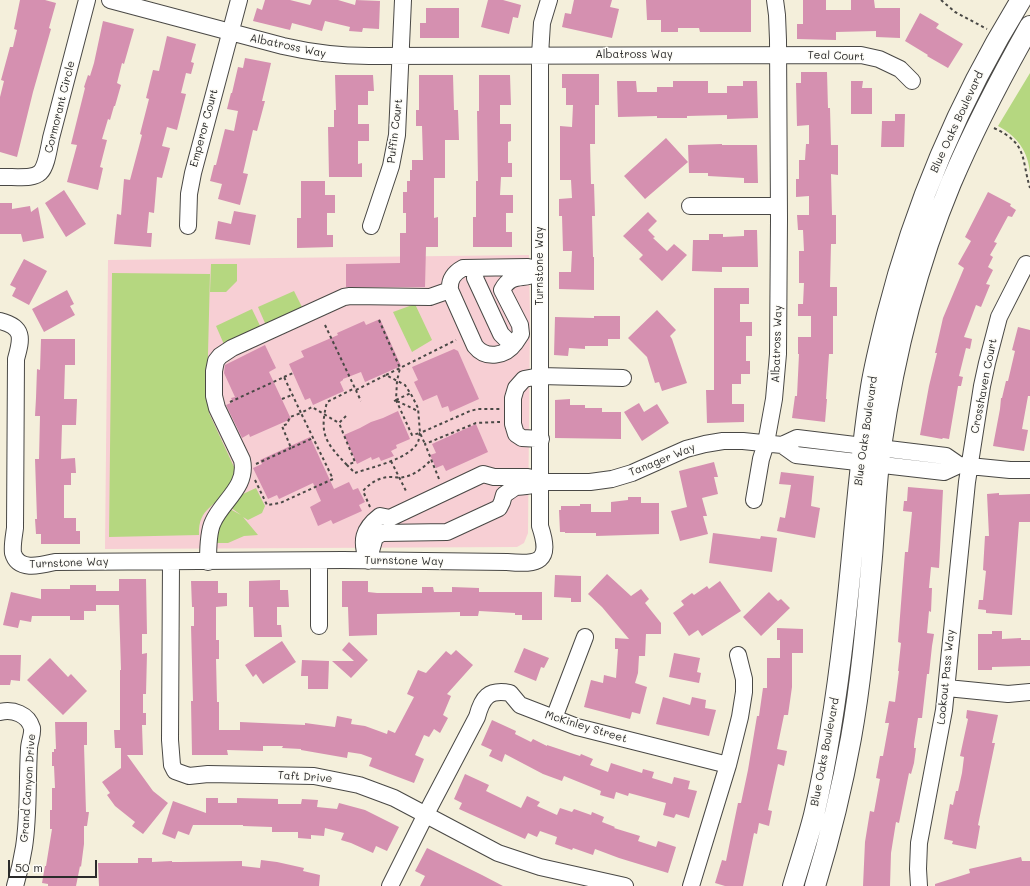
<!DOCTYPE html>
<style>
body{margin:0}
#map{position:relative;width:1030px;height:886px;overflow:hidden;background:#f4efdb;font-family:Mali,sans-serif}
canvas{display:block}
.scale{position:absolute;left:8px;top:860px;width:89px;height:18px;box-sizing:border-box;border:2px solid #2b2b2b;border-top:0;padding-left:5px;font-size:12px;line-height:14px;white-space:nowrap;color:#2b2b2b;-webkit-text-stroke:3px #fdfcf7;paint-order:stroke}
</style>
<div id="map">
<canvas width="1030" height="886"></canvas>
<div class="scale">50 m</div>
</div>
<script>
const c = document.querySelector('canvas').getContext('2d');
c.lineJoin = 'round';
function fill(path, color) {
  c.fillStyle = color;
  c.fill(path, 'evenodd');
}
function stroke(path, color, width, dash) {
  c.strokeStyle = color;
  c.lineWidth = width;
  c.lineCap = dash ? 'butt' : 'round';
  c.setLineDash(dash || []);
  c.stroke(path);
}
function label(font, color, halo, rows, align = 'center') {
  c.font = font + ' Mali,sans-serif';
  c.lineWidth = 3;
  c.setLineDash([]);
  c.textBaseline = 'middle';
  c.strokeStyle = halo;
  c.fillStyle = color;
  for (const [text, x, y, turn = 0] of rows) {
    c.save();
    c.translate(x, y);
    c.rotate((+turn || 0) * Math.PI / 180);
    c.textAlign = isNaN(turn) ? turn : align;
    if (halo) c.strokeText(text, 0, 0);
    c.fillText(text, 0, 0);
    c.restore();
  }
}
fill(new Path2D(`
 M529,255L530,318L528,533L524,543L517,547L105,549L108,260Z`), '#f7cfd4');
fill(new Path2D(`
 M1030,73V173C1028,151 1017,136 998,126Z
 M211,264H237V281L226,292H210Z
 M112,273L210,274L207,394L209,413L235,469C233,474 232,481 229,486C217,508 198,506 199,535L109,537Z
 M294,291L305,313L268,330L258,307Z
 M415,304L432,340L412,352L393,312Z
 M252,309L263,332L226,349L216,326Z
 M256,488L265,506L262,513L248,520L243,517L258,535L244,536L228,543H213L220,514L228,508L241,515L227,505L232,499Z`), '#b5d780');
fill(new Path2D(`
 M20,0H45L56,3L49,28L51,29L33,92L17,157L0,152V97L4,81L1,80L10,47H13L17,30L14,29Z
 M265,0H290L310,5L312,0H338L355,5L356,0L380,1L379,29L363,28L362,32L349,31L350,27L325,21L322,31L292,23L290,30L253,21L257,8L262,10Z
 M488,0H503L521,5L518,18L513,17L509,34L481,27Z
 M574,0H612L610,7L619,9L612,38L562,27L565,13L571,14Z
 M646,0H751V32H700L699,28H678V32H661V20H647Z
 M803,0H826V10H851V0H874L875,8H900V38L876,37V31L836,32V40L797,39V24H803Z
 M426,8H459V38H420V23H426Z
 M920,13L939,24L936,28L963,44L948,68L927,56L928,55L905,41Z
 M103,21L134,29L124,64L122,63L117,83L121,85L115,106H114L110,120L108,119L102,139L107,140L100,167L103,168L98,190L67,182L77,145L71,144L85,88L84,87L88,75L90,76L94,63Z
 M167,36L196,44L191,62L194,63L191,74L186,73L181,93L186,94L177,130L167,127L162,146L170,148L162,178L157,177L154,213L149,212L147,233H152L151,247L114,244L117,214L121,215L124,179L130,180L142,135L140,134L149,99L146,98L153,70L159,71Z
 M245,58L271,63L262,101H265L257,131L253,130L243,173L248,174L240,205L218,199L222,184L210,181L214,165H216L225,129L234,131L238,111L227,109L231,93H232L238,67L243,68Z
 M801,72H827L828,108H830L831,145H838V175L831,174L832,215H836V244H831L830,287H837V316H833V354H829L826,399H827L825,422L792,418L795,396H797L799,354H798V337H811V316H798V304H803L804,283H799V251H804L803,230H798L797,215H809V196L796,197V179H799V160H805L806,144H809V125L797,126L796,83H801Z
 M562,74H599V105H595V144H590L591,184H594L595,216H592L593,257H594V290L559,289V272H571L572,251H563L562,216H559V199L572,198L571,180H560V126L572,127L573,105H566V88H562Z
 M335,75H373L374,91H368V105H358V124H369V141H358V164L362,163V177H329L328,127H334V110H336Z
 M419,75H453L454,110H458L459,140H445V178H434V218L438,217V247H426L425,287H346V264L400,263V233H406V213H403V192H407V181H410V170H412V160H423L422,126H416V110H419Z
 M479,75H510L511,105H500V124H511V141L508,142V163H512V177H501L500,195H513V213H506V232H512V247H473V217H476V181H478L477,111H479Z
 M617,81H636L637,92H657V87H673V81H708V93H727V86H743V81H757L758,118L727,119V115L687,116V118H657V116L618,117Z
 M851,81H863L862,88H872V114H851Z
 M895,114H905L904,147H881L882,121H895Z
 M666,138L688,162L645,199L624,176Z
 M722,144V145H757L758,183H744V178L708,176V173H689L688,145Z
 M301,181H325V195H335V213H327V235H333V247L297,248V218H301Z
 M64,190L86,224L66,237L45,203Z
 M988,192L1011,204L1010,206L1016,210L1012,217L1008,216L994,242L997,243L990,255L993,257L988,267L993,270L986,284L990,285L981,307L976,305L964,337L972,339L970,349L966,348L959,376L963,377L961,386H958L949,439L943,438L942,439L920,435L929,386L937,353H935L943,318L964,268L958,264L971,241L965,237Z
 M0,203H12V209L30,206L31,212L38,207L44,238L23,242L21,234H0Z
 M234,211L256,215L250,245L215,239L218,221L231,224Z
 M648,212L657,221L648,230L655,237L653,238L667,251L674,244L687,255L662,281L639,259L643,255L623,236Z
 M744,230H757L758,267H722V272L692,271L693,240H709V234H723V237L744,236Z
 M24,259L47,271L29,305L12,296L16,288L10,285Z
 M714,288H749V304H740V322H752V336H746V361H750V374H741V384H732V404H744V422L707,423L706,390H714Z
 M67,290L74,304L70,306L75,315L44,332L32,309Z
 M657,310L676,330L670,336L672,339L687,383L662,391L659,382L655,383L647,357L628,338Z
 M594,316H620V339H608V346H585V349L569,348L568,356L554,355L555,317L594,318Z
 M380,319L401,366L365,382L361,372L343,379V380L340,382L344,391L313,405L310,398L305,400L289,364L304,357L301,351L338,335L337,333L364,321L366,325Z
 M1018,327L1030,330V396H1028L1022,429L1028,430L1024,451L993,446L1000,409L1001,398H1002L1006,381H1008L1015,351L1012,350Z
 M41,339H75V365H65L64,399H77L76,425H62L61,459L75,458L76,473H71V485H64V518H76V531H80V544H41V534H36L35,519H37L35,459H39L40,416H35L36,398L37,369L40,370Z
 M265,345L276,368L269,372L291,419L250,437L249,434L242,438L226,405L233,402L231,398L235,397L224,373L225,365Z
 M454,349L458,351L479,399L450,412L448,406L442,408L437,395L423,401L414,382L418,380L412,367Z
 M570,399V405H585V408H602V412H621V439L555,438V400Z
 M639,403L644,412L657,404L669,423L642,441L624,412Z
 M398,411L410,439L396,445L397,448L391,451L394,456L381,461L379,457L372,460L371,457L357,464L344,435L360,428L371,422L383,418Z
 M476,424L488,452L446,471L443,465L436,468L430,455L436,453L432,444Z
 M310,437L334,489L349,482L353,490L358,488L365,502L359,505L362,511L333,524L331,520L318,526L310,507L321,501L313,483L279,499L277,495L268,499L253,468L262,464L260,460Z
 M714,462L718,477H714L718,494L702,498L707,516H703L708,534L680,541L671,511L687,507L679,471Z
 M781,472L814,476L811,506L820,508L815,538L777,531L780,517L785,518L791,485L779,484Z
 M908,487L943,490L939,568L931,567L929,588H932L931,612L929,611L927,633L934,634L932,646L929,674H927L922,718H918L914,744V748H916L914,763L911,774L909,773L899,823L896,822L891,853L890,886H863L865,842L870,811L874,812L880,779L876,778L880,756H883L889,723H885L889,701L895,702L899,671H898L901,643L898,642L905,552H908L912,512L903,511L904,501H907Z
 M999,493V495L1030,494V522H1019L1012,615L986,613V610L978,609L979,600H983L986,571L983,570L985,536H989L987,494Z
 M628,497H641V503H659V534L596,536V533H565V532H560L559,510H561V506H580V504H591V512H611V502L628,500Z
 M713,533L760,539L761,536L777,538L772,572L709,563Z
 M607,574L631,596L641,589L649,599L645,603L661,623V634H646L645,656H639L638,673L635,683L647,687L640,714L632,712L630,719L584,707L591,680L603,683L604,675L616,678L618,649H615V638L629,639L602,607L588,594Z
 M555,575L581,576V602H571V598L554,597Z
 M119,579H146L147,634H142V654L147,653L146,694H143V713H146V725H142L143,755H127L153,791L168,803L143,834L132,826L135,822L115,806L107,795L110,793L102,782L121,768V748H115L114,730H120V670H121L119,605H96V611H84V620H70V616H32L31,622L20,620L18,628L3,625L11,592L41,599V589H70V585H96V591H119Z
 M280,580V590H288L289,607H277V625H281L282,637H254L253,607H249V581Z
 M191,581H218V593H227V606L216,607V640H219V659H216L217,702H219V730H240V722L305,725V723L335,727L337,716L352,719L351,724L365,726L387,734L388,730L395,733L414,697L407,694L418,670L426,673L446,651L451,655L456,650L473,665L447,694L451,696L443,715L448,718L440,733L434,729L429,737L424,735L415,755L424,759L414,783L369,766L372,758L361,754L348,752L347,758L301,750V749L282,748L283,746H263V751L227,750L228,755H192L191,701H193L191,626H194V607H192Z
 M342,581H368V592L377,593H422V587H433L434,592H452V587L479,588V592H542V620H522V615H515V613L479,611L478,616H460V612L377,614V635L349,636L348,607H342Z
 M720,581L741,611L702,636L698,630L689,636L673,613L684,605L681,601L692,593L694,595L707,586L709,589Z
 M769,592L778,601L781,599L790,608L761,636L743,617Z
 M777,628L803,629V653H792V687L788,715H784L777,749L787,751L784,766L778,764L768,810L772,811L769,826L759,823L757,834L754,833L743,886H725L715,883L722,860L726,861L738,803H741L748,770L757,716H759L763,688H767V658H780V640H777Z
 M992,631H1002V639L1021,638V640H1030V666L992,667V670H978V634H992Z
 M282,641L296,662L263,684L256,674L253,677L245,665Z
 M349,642L368,660L351,678L332,661H354L342,650Z
 M524,648L549,658L544,668L541,667L536,681L514,672Z
 M674,653L700,658L697,672L701,673L699,683L669,677Z
 M0,655H21L20,681L11,680L10,685H0Z
 M50,658L68,677L71,674L87,691L63,715L27,680Z
 M302,660L329,661L328,689H308V676H301Z
 M663,697L690,705L692,697L706,700L705,708L716,710L709,736L656,724Z
 M967,710L998,715L992,743H995L978,825L980,826L976,849L952,844L953,841L944,839L950,804L953,805L956,791H958L962,773L964,757L960,756L968,719L966,718Z
 M492,720L516,731L515,734L531,742L533,739L547,746V745L580,756L581,754L593,759L590,765L608,772L611,763L642,773L643,769L654,772L652,778L672,784L674,777L690,781L688,789L697,791L689,818L676,814L674,818L663,815L666,803L629,793L628,796L616,792L614,799L600,795L601,791L564,776L562,781L543,774L505,754L502,762L489,756L492,750L481,745Z
 M55,722H87V745H84L86,812H89L87,826H84V844L81,867L80,866L76,886H48V884L42,883L45,866H46L52,829H50V810H52V788H55L54,766H52V752H54V749H56Z
 M465,774L489,785L486,791L521,808L527,796L540,802L537,806L557,815L560,808L572,812L574,809L591,815L592,812L604,817L602,822L615,827L614,828L640,836L638,841L656,847L658,841L676,847L668,873L619,858L595,849L593,855L573,848L572,850L555,844L557,837L540,831L537,837L528,833L525,839L459,809L462,803L454,799Z
 M206,798H218V803H237V798L278,799V804H301L302,799L318,800L317,807L337,809L339,803L365,810L399,827L387,851L376,846L373,853L351,843L341,840L344,833L325,828L324,836L311,835V839L298,838V832H272V827L243,826V825H193L189,835L178,831L175,839L162,834L173,801L206,813Z
 M427,848L482,875L503,886H420L425,876L415,871Z
 M1021,857L1022,861H1030V886H935V884L970,873L969,869Z
 M138,858H152V862L172,861V862H180L242,861V866L260,868L261,860L277,862L304,868L303,871L320,875L319,886H99L98,863H138Z`), '#d590b0');
const minor = new Path2D(`
 M110,0L283,46C313,53 338,56 369,56L861,55L879,59L900,69L912,81
 M0,177C42,177 43,182 51,138L87,0
 M690,206H779
 M188,226L189,194L193,173L239,0
 M371,226L391,166L397,135L403,0
 M476,268L475,278L501,334L508,341L515,343L521,334L520,325L502,290C511,273 521,280 536,274
 M0,321C24,327 22,338 16,359L15,528C14,536 12,545 13,553C18,572 42,565 55,562L343,560L507,562C539,565 552,562 540,526V55L542,23L549,0
 M515,343C506,356 486,360 475,346L450,290C449,279 454,273 463,268L528,267L540,272
 M541,439L522,438L516,434L513,424V398L516,388L524,379L540,376L623,378
 M782,445L797,438L946,456L959,465L1010,470H1030
 M754,500L761,459L766,443L774,399L778,354L779,219L778,40L777,15L775,0
 M369,558L375,537L382,533L447,532L499,508L502,502L504,495C508,492 512,489 516,487C522,486 528,487 534,484
 M319,561V626
 M368,561C360,541 363,529 380,516L390,518L483,474L494,477H528L541,482H590L612,479L632,473L686,449L705,444L723,441H743L782,445L796,455L944,472L959,465
 M171,562L170,740L172,765L175,771L189,776L208,774L314,776L359,785L394,798L498,853L540,867L625,886
 M208,562C208,551 208,532 213,522C222,501 248,487 242,460L217,408L214,396V371L216,361L220,356L232,348L344,297L350,296L430,297L450,290
 M947,688L1008,694L1030,692
 M0,712C13,709 28,714 32,728C33,735 29,742 29,749C27,782 29,815 24,847C22,860 19,873 15,886
 M554,718L585,637
 M390,886L426,814L477,717C482,698 488,689 510,693L520,705L577,727L728,765
 M691,886L728,765L740,717L744,692V679L738,655
 M919,886L918,869L919,843L944,710L967,482L982,386L987,363L999,317L1026,264`);
const major = new Path2D(`
 M793,886C800,862 808,839 814,815C828,755 837,693 844,632C854,550 858,468 871,387C875,363 881,339 887,315C915,204 961,97 1021,0
 M815,886C830,837 842,788 851,738C861,682 866,624 871,568C875,528 875,487 881,447C894,357 916,267 951,183C974,129 1001,77 1030,26`);
stroke(minor, '#494845', 18);
stroke(major, '#494845', 22);
stroke(new Path2D(`
 M941,0L955,12L987,29
 M994,128C1028,144 1021,158 1030,188
 M379,320L400,368L397,381L396,400L393,402
 M325,325L361,401
 M386,375L456,340
 M284,377L293,373
 M356,390L386,375L405,385L412,396L418,408L420,433
 M282,399L292,395
 M396,400L412,435L420,433L425,444
 M396,400L411,393
 M397,401L418,411
 M230,402L284,377L301,413L312,407L339,423
 M346,416L339,423L355,462L347,465L355,473C372,467 410,459 418,442C419,440 419,436 420,433L470,411L478,409H501
 M391,461L407,493
 M256,464L291,448
 M347,465C325,442 319,434 327,402L355,388
 M439,479L425,444L476,423L500,422
 M255,480L267,505L280,503L333,479L301,413L290,417L287,424L282,426L291,448L313,438
 M370,507L363,491C371,482 380,477 391,477C395,477 400,478 404,477C415,475 424,467 431,460`), '#494845', 2, [3, 3]);
stroke(minor, '#fff', 16);
stroke(major, '#fff', 20);
label('11px', '#2b2b2b', '#fdfcf7', [
 ["Albatross Way",288,46,12],
 ["Albatross Way",634,55],
 ["Teal Court",836,56,2],
 ["Cormorant Circle",60,107,-76],
 ["Blue Oaks Boulevard",957,122,-65],
 ["Emperor Court",204,128,-75],
 ["Puffin Court",395,131,-83],
 ["Turnstone Way",540,266,-90],
 ["Albatross Way",777,344,-88],
 ["Crosshaven Court",984,386,-79],
 ["Blue Oaks Boulevard",866,431,-82],
 ["Tanager Way",662,460,-22],
 ["Turnstone Way",404,561,1],
 ["Turnstone Way",69,563,-2],
 ["Lookout Pass Way",946,677,-84],
 ["McKinley Street",586,727,17],
 ["Blue Oaks Boulevard",825,752,-79],
 ["Taft Drive",305,777,4],
 ["Grand Canyon Drive",28,788,-86]
]);
</script>
